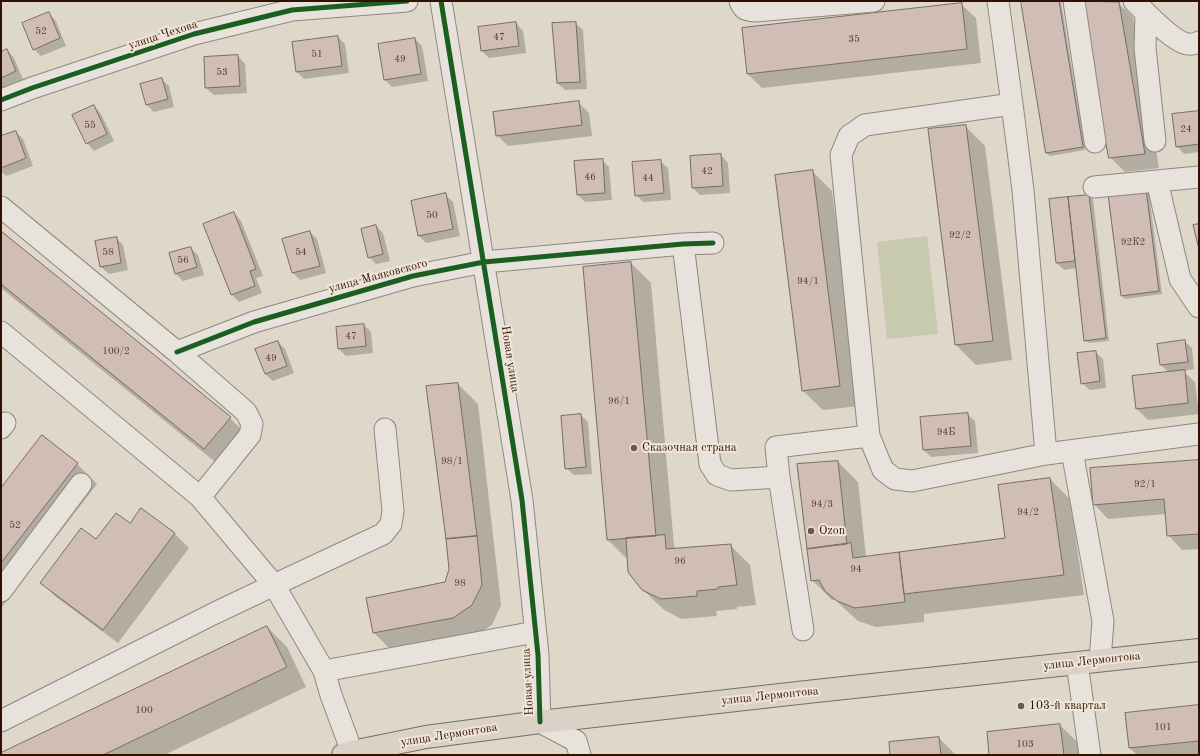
<!DOCTYPE html>
<meta charset="utf-8">
<style>
body{margin:0}
#map{position:relative;width:1200px;height:756px;overflow:hidden;background:#dfd7ca;font-family:"Old Standard TT",serif}
canvas{display:block}
.frame{position:absolute;inset:0;border:2px solid #301203;pointer-events:none}
</style>
<div id="map">
<canvas width="1200" height="756"></canvas>
<div class="frame"></div>
</div>
<script>
const c = document.querySelector('canvas').getContext('2d');
c.lineJoin = 'round';
function fill(path, color) {
  c.fillStyle = color;
  c.fill(path, 'evenodd');
}
function stroke(path, color, width, dash) {
  c.strokeStyle = color;
  c.lineWidth = width;
  c.lineCap = dash ? 'butt' : 'round';
  c.setLineDash(dash || []);
  c.stroke(path);
}
function label(font, color, halo, rows, align = 'center') {
  c.font = font + ' "Old Standard TT",serif';
  c.lineWidth = 4;
  c.setLineDash([]);
  c.textBaseline = 'middle';
  c.strokeStyle = halo;
  c.fillStyle = color;
  for (const [text, x, y, turn = 0] of rows) {
    c.save();
    c.translate(x, y);
    c.rotate((+turn || 0) * Math.PI / 180);
    c.textAlign = isNaN(turn) ? turn : align;
    if (halo) c.strokeText(text, 0, 0);
    c.fillText(text, 0, 0);
    c.restore();
  }
}
fill(new Path2D(`
 M927,236L938,334L887,339L877,242Z`), '#c7caad');
fill(new Path2D(`
 M1022,1H1061L1085,150L1050,156L1046,153Z
 M1081,1H1116L1133,17L1159,168L1125,172L1110,157Z
 M961,4L976,18L981,63L762,88L748,74Z
 M49,13L56,21L66,46L41,56L34,49Z
 M516,23L523,31L526,53L489,58L482,51Z
 M575,23L583,30L587,89L565,90L557,83Z
 M338,37L345,44L349,73L304,79L297,72Z
 M415,39L422,46L428,81L392,87L385,80Z
 M7,50L14,58L23,79L1,88V53Z
 M238,56L245,64L247,93L214,95L206,88Z
 M161,79L169,86L174,107L154,112L147,105L141,85Z
 M578,102L589,113L592,136L508,146L497,135Z
 M94,106L101,114L114,141L94,151L87,143Z
 M1199,112V152L1184,154L1177,146Z
 M965,126L985,146L1012,360L976,365L956,345Z
 M16,132L23,139L33,166L6,176L1,171V137Z
 M721,155L728,163L730,193L700,195L693,188Z
 M602,160L609,167L612,200L585,202L578,195Z
 M660,161L668,168L671,200L643,202L636,195Z
 M812,171L832,191L860,406L823,410L803,391Z
 M1146,190L1149,194L1162,294L1125,299L1122,295Z
 M446,195L453,202L460,236L426,243L419,236Z
 M1089,196L1093,199L1109,341L1089,343L1085,340L1077,268L1064,270L1057,263L1050,200Z
 M234,213L241,221L263,276L256,278L262,293L239,302L232,295Z
 M376,226L383,233L390,261L376,264L369,257Z
 M1,232L230,418L255,443L230,474L1,288Z
 M310,232L317,239L326,273L300,280L293,273L283,239Z
 M116,238L123,245L128,270L109,274L101,267Z
 M190,248L198,255L204,275L183,281L176,274Z
 M631,263L651,283L674,546L677,549L730,545L750,565L756,605L737,607V609L716,611L717,616L681,619L663,609L642,589L628,560L608,540Z
 M364,325L371,332L373,353L346,356L339,349Z
 M1184,341L1192,348L1194,369L1183,371L1195,382L1199,414L1148,420L1137,409L1169,373L1161,365L1158,345Z
 M278,342L285,349L294,373L273,381L265,374Z
 M1095,352L1103,359L1106,388L1090,390L1082,383Z
 M458,384L478,404L501,605L492,625L473,637L394,653L374,633L368,598L446,583L450,569Z
 M967,414L975,421L978,453L931,457L924,450Z
 M581,415L588,422L592,474L574,475L566,468Z
 M42,436L77,464L97,484L1,608V489Z
 M1199,461V549L1182,550L1168,535L1166,514L1108,519L1094,504Z
 M838,462L858,482L866,557L1006,539L1050,479L1070,499L1084,595L924,614V622L876,627L858,621L835,600H832L812,580Z
 M141,509L175,534L189,548L118,643L56,597L42,583L97,541L130,524Z
 M267,627L287,647L306,687L164,755H1Z
 M1199,706V755H1137L1130,748L1126,714Z
 M1060,725L1080,745L1081,755H990Z
 M939,738L956,755H891Z`), '#0003');
const building = new Path2D(`
 M1021,1H1059L1083,147L1046,153Z
 M1080,1L1119,2L1145,154L1109,158Z
 M962,3L967,49L747,74L742,28Z
 M49,12L60,38L33,50L22,23Z
 M516,22L519,46L481,51L478,27Z
 M576,22L580,82L557,83L552,23Z
 M338,36L342,66L296,72L292,42Z
 M415,38L421,74L384,80L378,44Z
 M7,49L16,71L1,78V52Z
 M238,55L240,86L205,88L204,57Z
 M162,78L168,99L146,105L140,84Z
 M579,101L582,125L496,136L493,112Z
 M94,105L107,134L86,144L72,115Z
 M1199,111V144L1176,147L1172,114Z
 M966,125L993,341L955,345L928,129Z
 M16,131L26,158L1,168V136Z
 M721,154L723,186L692,188L690,156Z
 M603,159L605,193L577,195L574,161Z
 M661,160L664,193L635,196L632,162Z
 M813,170L840,386L802,391L775,175Z
 M1146,189L1159,291L1121,296L1108,194Z
 M446,193L453,229L418,236L411,201Z
 M1089,195L1106,338L1084,341L1068,197Z
 M1068,197L1075,261L1056,263L1049,199Z
 M234,212L256,269L250,271L255,286L231,295L203,224Z
 M1199,224V249L1193,225Z
 M376,225L383,254L368,258L361,229Z
 M1,231L231,417L204,449L1,284Z
 M310,231L320,266L292,273L282,239Z
 M117,237L121,263L100,267L95,241Z
 M191,247L197,267L175,274L169,253Z
 M631,262L656,536L607,540L583,267Z
 M364,324L366,346L338,349L336,327Z
 M1185,340L1188,362L1160,365L1157,344Z
 M278,341L287,366L265,374L255,349Z
 M1096,351L1100,381L1081,384L1077,353Z
 M1185,370L1188,403L1136,409L1132,376Z
 M458,383L477,536L446,539L426,386Z
 M968,413L971,446L923,450L920,417Z
 M581,414L586,467L565,469L561,416Z
 M42,435L78,463L1,563V488Z
 M1199,460V534L1167,536L1164,499L1093,505L1090,468Z
 M838,461L847,544L807,549L797,464Z
 M1050,478L1064,575L904,594L899,552L1005,538L998,485Z
 M141,508L175,533L103,630L40,583L81,528L96,539L116,513L130,523Z
 M665,535L666,549L731,544L737,585L718,587V589L697,591V596L661,599L642,590L628,572L626,538Z
 M477,536L482,585L472,605L453,618L373,633L366,598L445,582L449,569L446,539Z
 M851,543L853,558L899,552L905,602L855,608L837,601L825,591L819,580L811,581L807,549Z
 M267,626L287,667L103,755H1V753Z
 M1199,705V741L1129,748L1125,713Z
 M1060,724L1064,755H989L987,732Z
 M939,737L941,755H890L889,742Z`);
fill(building, '#d0bdb5');
stroke(building, '#766d65', 1);
const minor = new Path2D(`
 M441,1L522,500L538,655L540,722L576,741L580,755
 M740,1C743,10 746,10 755,11L874,1
 M998,1L1012,104L1023,190L1046,454
 M1074,1L1095,142
 M1134,1C1145,12 1171,39 1184,43C1189,45 1195,44 1199,42
 M1146,13L1145,48L1155,141
 M1,100L32,88L194,34L292,10L407,1
 M1157,181L1180,279L1199,307
 M1094,187L1199,177
 M1,207L177,352L246,412L252,424L250,435L200,497
 M683,244L710,464L717,475L731,480L779,477
 M1,332L200,497L274,585L383,534L391,524L393,511L385,429
 M177,352L254,322L413,276L484,262L683,244L713,243
 M1,428L5,423
 M869,436L883,470L895,479L912,481L1046,454L1199,434
 M1072,451L1103,621L1100,660
 M1,591L81,484
 M803,630L779,477L776,447L869,436L841,155L849,136L865,125L1012,104
 M1077,663L1090,755
 M324,671L535,632
 M1,721L215,613L274,585L324,671L331,695L352,752`);
const major = new Path2D(`
 M343,755L352,752L426,737L540,722L816,691L1199,650`);
stroke(minor, '#90887e', 23);
stroke(major, '#766d65', 24);
stroke(minor, '#e7e2dc', 21);
stroke(major, '#dad2c7', 22);
stroke(new Path2D(`
 M441,1L522,500L538,655L540,722
 M1,100L32,88L194,34L292,10L407,1
 M177,352L254,322L413,276L484,262L683,244L713,243`), '#1b5e20', 5);
for (const [x, y, r, color] of [
 [634,448,4,"#6d5749"],
 [811,531,4,"#6d5749"],
 [1021,706,4,"#6d5749"]
]) {
  const dot = new Path2D();
  dot.arc(x, y, r, 0, 2 * Math.PI);
  c.fillStyle = color;
  c.fill(dot);
  stroke(dot, '#f0e6d7', 1.5);
}
label('10px', '#583d30', null, [
 ["52",41,31],
 ["47",499,37],
 ["35",854,39],
 ["51",317,54],
 ["49",400,59],
 ["53",222,72],
 ["55",90,125],
 ["24",1186,129],
 ["42",707,171],
 ["46",590,177],
 ["44",648,178],
 ["50",432,215],
 ["92/2",960,235],
 ["92К2",1133,242],
 ["58",108,252],
 ["54",301,252],
 ["56",183,260],
 ["94/1",808,281],
 ["47",351,336],
 ["100/2",116,351],
 ["49",271,358],
 ["96/1",619,401],
 ["94Б",946,432],
 ["98/1",452,461],
 ["92/1",1145,484],
 ["94/3",822,504],
 ["94/2",1028,512],
 ["52",15,525],
 ["96",680,561],
 ["94",856,569],
 ["98",460,583],
 ["100",144,710],
 ["101",1163,727],
 ["103",1025,744]
]);
label('12px', '#301203', '#f0e6d7', [
 ["улица Чехова",163,35,-18],
 ["улица Маяковского",378,276,-15],
 ["Новая улица",510,359,81],
 ["улица Лермонтова",1092,661,-6],
 ["Новая улица",528,682,-93],
 ["улица Лермонтова",770,696,-6],
 ["улица Лермонтова",449,735,-9]
]);
label('12px', '#301203', '#f0e6d7', [
 ["Сказочная страна",642,448],
 ["Ozon",819,531],
 ["103-й квартал",1029,706]
], 'left');
</script>
